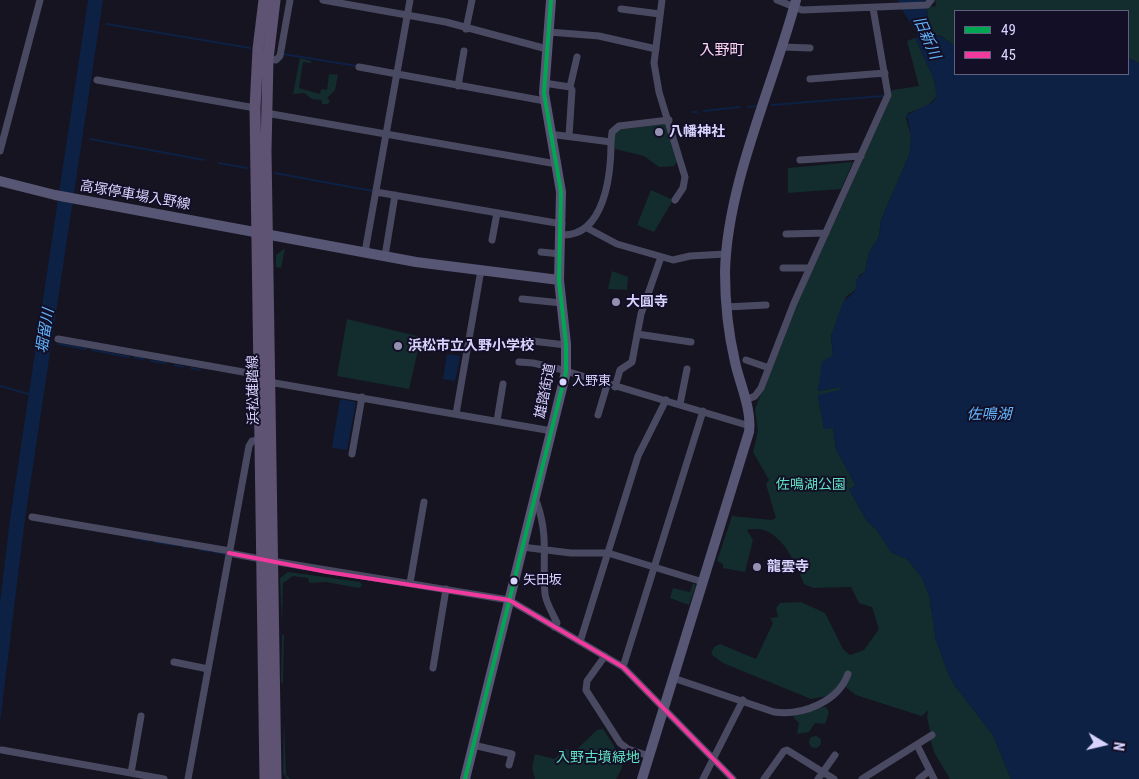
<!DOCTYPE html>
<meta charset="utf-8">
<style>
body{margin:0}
#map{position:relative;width:1139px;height:779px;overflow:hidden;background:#161421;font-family:"Roboto Condensed",sans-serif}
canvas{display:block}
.legend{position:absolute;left:954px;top:10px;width:175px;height:65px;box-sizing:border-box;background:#130f26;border:1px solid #625e7d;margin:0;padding:6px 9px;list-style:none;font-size:15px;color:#d9d4ff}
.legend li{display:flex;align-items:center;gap:10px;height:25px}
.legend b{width:25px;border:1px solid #625e7d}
.north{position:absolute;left:1079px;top:719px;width:50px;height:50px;-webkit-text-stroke:4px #130f26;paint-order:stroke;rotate:99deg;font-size:14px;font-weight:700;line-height:20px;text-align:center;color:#d9d4ff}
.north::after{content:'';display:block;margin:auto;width:18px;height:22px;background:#d9d4ff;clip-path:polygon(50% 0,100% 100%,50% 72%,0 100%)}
</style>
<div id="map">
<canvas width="1139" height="779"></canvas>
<ul class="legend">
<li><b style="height:6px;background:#00a651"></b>49</li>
<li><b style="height:6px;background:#f13a9d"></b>45</li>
</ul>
<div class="north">N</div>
</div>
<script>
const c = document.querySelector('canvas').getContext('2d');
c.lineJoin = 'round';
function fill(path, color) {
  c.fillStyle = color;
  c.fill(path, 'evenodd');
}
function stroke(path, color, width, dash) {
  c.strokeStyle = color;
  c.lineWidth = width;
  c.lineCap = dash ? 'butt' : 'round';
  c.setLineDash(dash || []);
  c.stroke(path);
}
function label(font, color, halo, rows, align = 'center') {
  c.font = font + ' "Roboto Condensed","Noto Sans JP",sans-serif';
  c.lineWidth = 4;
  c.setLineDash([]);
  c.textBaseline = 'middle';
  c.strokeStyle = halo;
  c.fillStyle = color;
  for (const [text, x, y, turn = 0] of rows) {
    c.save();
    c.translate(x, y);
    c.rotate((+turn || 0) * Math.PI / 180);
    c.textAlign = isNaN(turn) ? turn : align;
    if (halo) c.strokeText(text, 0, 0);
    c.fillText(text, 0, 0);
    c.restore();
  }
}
fill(new Path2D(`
 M935,0H1139V63L1128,58V11H955V46L941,36L930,34L927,10V7L936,6Z
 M915,38L934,79L937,96L927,106L908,113L906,119L911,135L910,153L881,220L879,237L869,253L865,272L859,275L856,289L846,297L831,336L833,355L821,378L818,391L840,387L841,390L818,396L824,428H833L836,449L856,486L849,489L867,521L876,529L891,552L907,559L922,578L929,595L936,640L948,673L955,686L993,735L1011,779H950L935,754L930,739L932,738L927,718L928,710L922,716L918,715L856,695L843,685L827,696L811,699L723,663L711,654L714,647L720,644L756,659L773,623L770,618L778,617L776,608L780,603L801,602L825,613L843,649L850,655L864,650L879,629L872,607L859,603L851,587L813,588L804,584C796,563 778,521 747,530L753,540L745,572L723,568V564L717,561L732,516L772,520L776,518L766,484L769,480L753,452L758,431L755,409L797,304L846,197L892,90L919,86L907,41Z
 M300,58L311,61V63L303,62L299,88L320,94L321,89L327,90L329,74L338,75L335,90L327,98L330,101L328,104H322V100L312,99L304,93L293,94Z
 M664,124H667L677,162L674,166L659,167L644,156L615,149L613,142L616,130Z
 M853,162L841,189L788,193V168Z
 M651,190L673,200L654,232L637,225Z
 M285,248L281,268L276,267V255Z
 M612,271L628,277L627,290L608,289Z
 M347,319L421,337L409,389L337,376Z
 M288,572L360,582L362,585L359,588L326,582L309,583L308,578L293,576L283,583L282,625L280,578Z
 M693,583L696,585L689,605L670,598L673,588L690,592Z
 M282,634L284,636L283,684L281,682Z
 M823,707H826L829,712L825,724L815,723L809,732L797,734L799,723L794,718L795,715Z
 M284,719L286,775L290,779H287L283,773Z
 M603,729L622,758V768L616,779H535L532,768L535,754L554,759L566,749L575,751L597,730Z
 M809 742a6 6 0 1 1 12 0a6 6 0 1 1-12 0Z`), '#132c2d');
fill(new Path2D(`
 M88,0H103L25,519L0,722V603L10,519Z
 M898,0H925L930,34L940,36L955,46V74H1128V58L1139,63V779H1011L993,735L955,686L948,673L936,640L929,595L922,578L907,559L891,552L876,529L867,521L849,489L856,486L836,449L833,428L824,429L818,395L840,390V387L818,391L822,362L833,355L831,336L843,302L856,290V279L865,272L869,253L879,237L881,220L910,153L911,135L907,115L933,102L937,96L934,79L915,38L918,37C914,23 902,15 898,0Z
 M447,354L460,356L455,381L443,379Z
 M340,399L356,402L347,450L332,448Z`), '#0d2144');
stroke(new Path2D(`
 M107,24L250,48
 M283,54L357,66
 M772,105L883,96
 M748,107L756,106
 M704,111L740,107
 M692,112H697
 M90,139L204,160
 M219,163L247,168
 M275,173L373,191
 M59,344L86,349
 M92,350L129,357
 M134,357L143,359
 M151,361L166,363
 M175,365L183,367
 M191,368L200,370
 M0,386L32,395
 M134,538L149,541
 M155,542L175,545
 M183,547H188
 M200,550L210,551
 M214,552L225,554`), '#0d2144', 2);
stroke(new Path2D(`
 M323,0L446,22L547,49
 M662,0L654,63L659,92L685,177L683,188L675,200
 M777,0L802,10L927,5L931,0
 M621,9L660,14
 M466,29L472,0
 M549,32L599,36L656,49
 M782,47L810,48
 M268,59L276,60L280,56L290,0
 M359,67L545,101
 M810,79L885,73
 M97,80L255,108
 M544,83L570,87L572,90L569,136
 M458,86L464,51
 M570,87L577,57
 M266,113L551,163L557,162
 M551,136L557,135L611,142C611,174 605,237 561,235
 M611,142L612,132L619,126L669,120
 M0,151L40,0
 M800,160L861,156
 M376,192L562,224
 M587,228L617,244L673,260L690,256L726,254
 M786,234L826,233
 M492,240L497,213
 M365,252L410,0
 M541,252L560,254
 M385,256L395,195
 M783,268H810
 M522,299L562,303
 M726,307L766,305
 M637,334L691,342
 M58,339L260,375
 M523,340L566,345
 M746,360L769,368
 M519,362L533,363L559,369L750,426
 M269,382L552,431
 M615,387L620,370L632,362L641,314L661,257
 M746,400L755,396L761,388L794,303L888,95L873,8
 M680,404L687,369
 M456,414L481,270
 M598,415L607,385
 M497,421L503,384
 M352,454L362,397
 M533,502L537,503C549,537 542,561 545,594C546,603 553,614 557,623L554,627
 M32,517L230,551
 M522,547L571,553H608L703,582
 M229,553L261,559
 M272,561L509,600L623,667L733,779
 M410,583L424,502
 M580,642L638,456L666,400
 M605,656L587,681L586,690L620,743L628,749L649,756
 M174,662L208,669
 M623,667L703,411
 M433,668L446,589
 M673,678L774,712C802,716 838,702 848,674
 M473,745L512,754L509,765
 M917,745L934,779
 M2,750L164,779
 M131,773L141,716
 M188,779L249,446L252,441L260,440
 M703,779L743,700
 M764,779L784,751L787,750L834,779
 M818,779L835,755
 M862,779L932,735
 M919,779L929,771`), '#4a4962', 7);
stroke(new Path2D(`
 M0,181L55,195L416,262L559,280
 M465,779L566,372V344L559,280L561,192L544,93L551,0
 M642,779L749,432C752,409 740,385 735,362C728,332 725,302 725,272C727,183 773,86 796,0`), '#575674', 10);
stroke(new Path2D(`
 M264,0L258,49L255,108L265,779
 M275,0L268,59L266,151L276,779`), '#5e5373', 11);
stroke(new Path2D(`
 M465,779L566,372V344L559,280L561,192L544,93L551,0`), '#00a651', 4);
stroke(new Path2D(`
 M229,553L327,572L509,600L623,667L733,779`), '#f13a9d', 4);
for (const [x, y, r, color] of [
 [659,132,5,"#9591b1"],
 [616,302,5,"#9591b1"],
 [398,346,5,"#9591b1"],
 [563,382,4.5,"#d9d4ff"],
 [757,567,5,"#9591b1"],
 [514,581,4.5,"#d9d4ff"]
]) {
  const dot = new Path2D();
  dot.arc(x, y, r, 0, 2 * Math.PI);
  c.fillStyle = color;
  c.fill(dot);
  stroke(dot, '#130f26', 2);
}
label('13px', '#d9d4ff', '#130f26', [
 ["入野東",572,382],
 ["矢田坂",523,581]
], 'left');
label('bold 14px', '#d9d4ff', '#130f26', [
 ["八幡神社",669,132],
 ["大圓寺",626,302],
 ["浜松市立入野小学校",408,346],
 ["龍雲寺",767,567]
], 'left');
label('14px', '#d9d4ff', '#130f26', [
 ["高塚停車場入野線",135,196,10],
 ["浜松雄踏線",254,390,-91],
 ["雄踏街道",546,391,-79]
]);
label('14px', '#5fe0c0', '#130f26', [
 ["佐鳴湖公園",811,485],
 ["入野古墳緑地",598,758]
]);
label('italic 15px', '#62b6ff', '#130f26', [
 ["旧新川",926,38,66],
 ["堀留川",46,331,-81],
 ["佐鳴湖",989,415]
]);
label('15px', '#ffd6f0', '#130f26', [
 ["入野町",722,51]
]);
</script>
